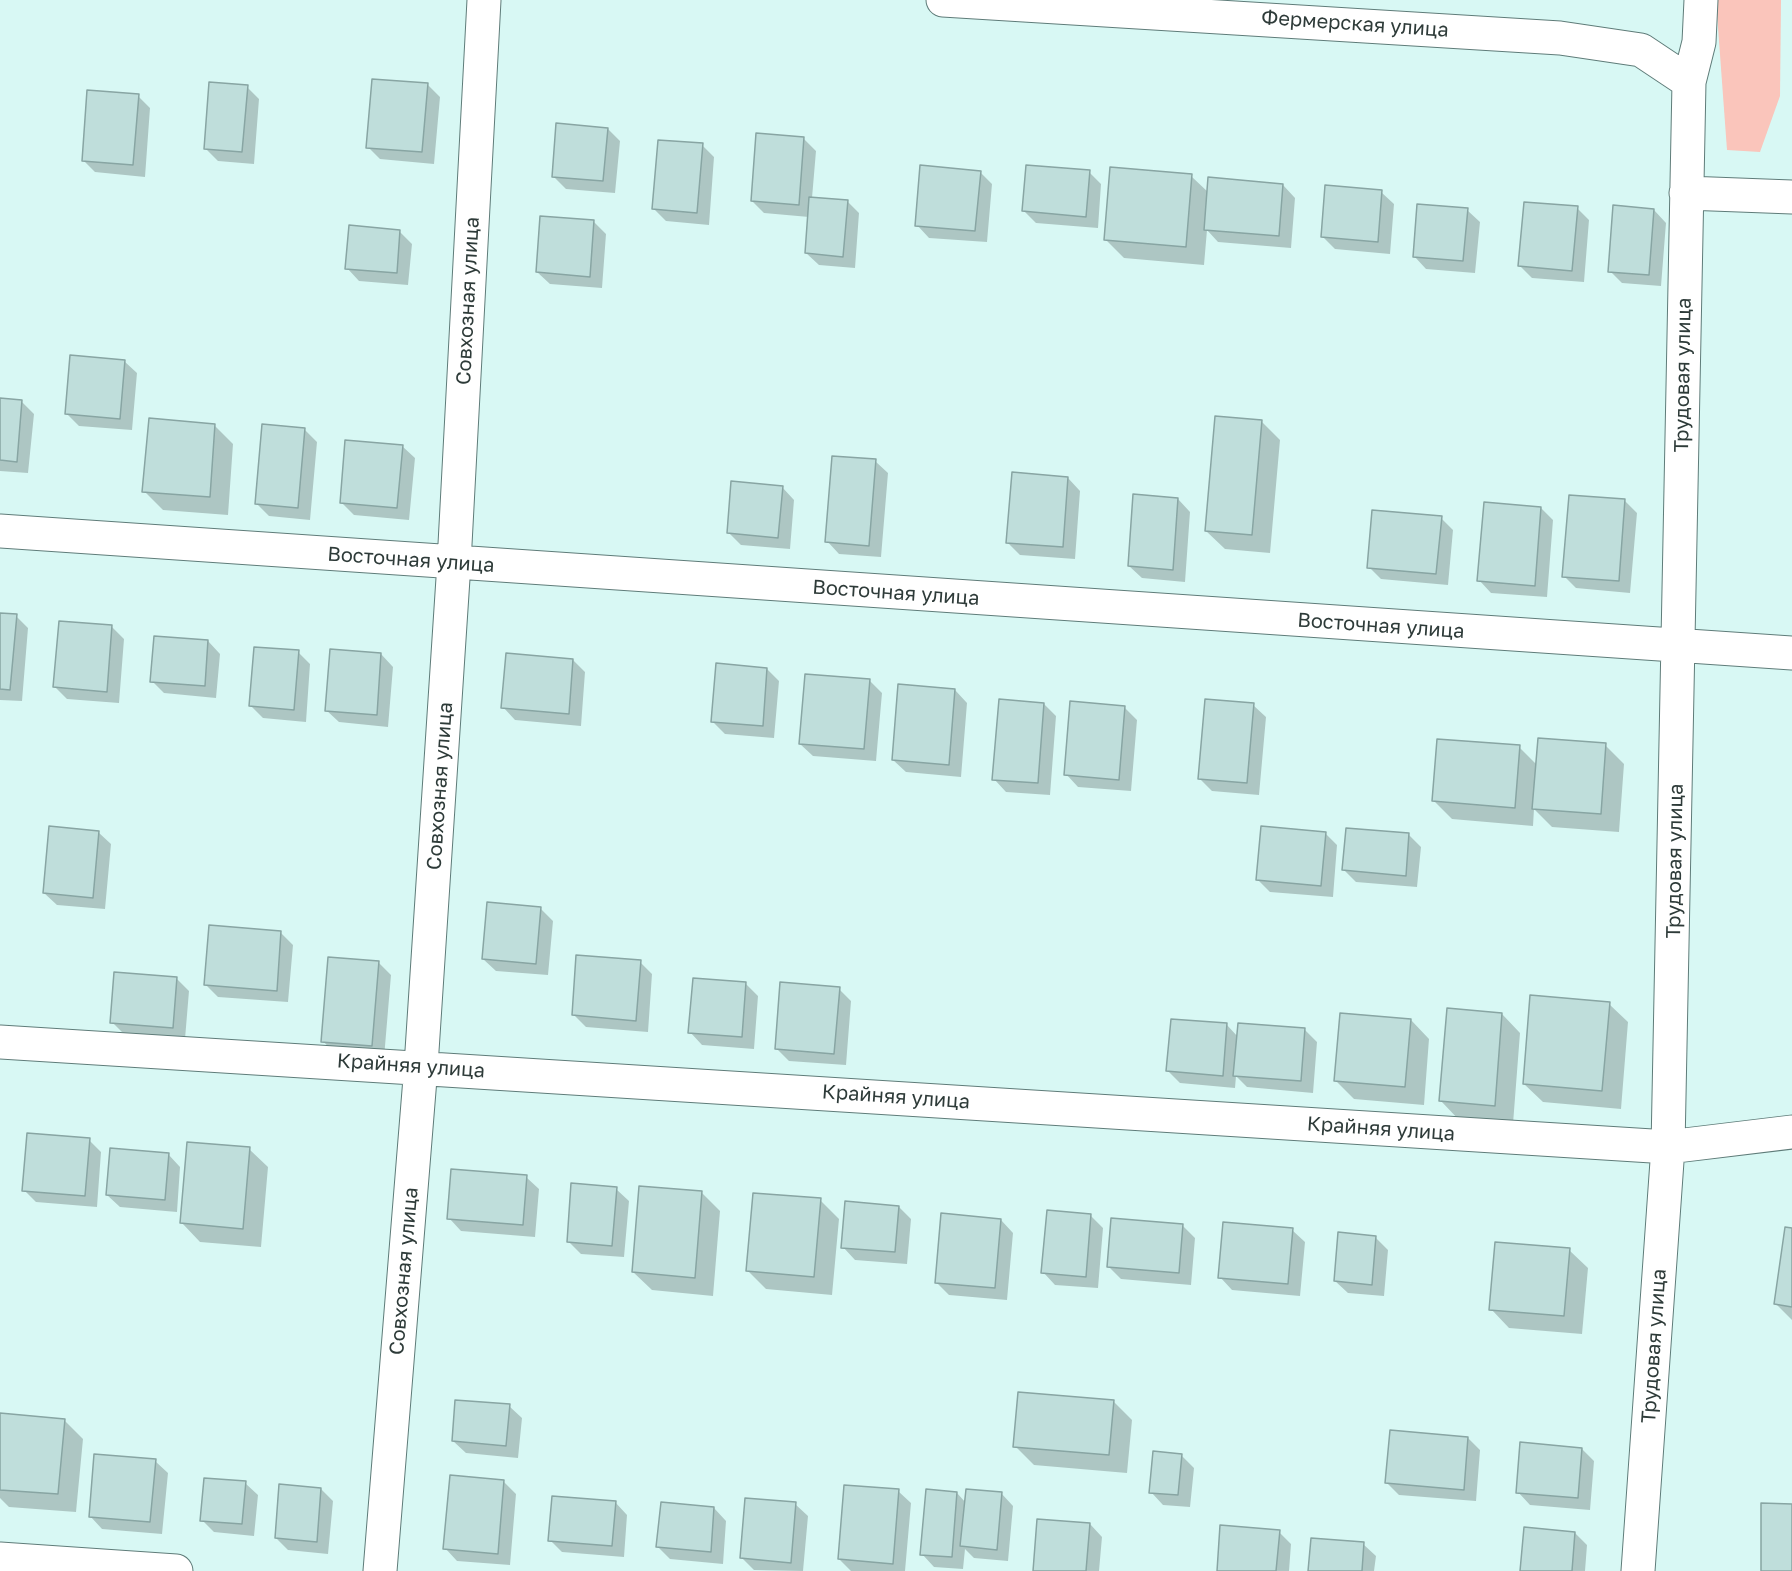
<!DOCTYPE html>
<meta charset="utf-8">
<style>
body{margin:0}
canvas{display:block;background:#d8f8f4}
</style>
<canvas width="1792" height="1571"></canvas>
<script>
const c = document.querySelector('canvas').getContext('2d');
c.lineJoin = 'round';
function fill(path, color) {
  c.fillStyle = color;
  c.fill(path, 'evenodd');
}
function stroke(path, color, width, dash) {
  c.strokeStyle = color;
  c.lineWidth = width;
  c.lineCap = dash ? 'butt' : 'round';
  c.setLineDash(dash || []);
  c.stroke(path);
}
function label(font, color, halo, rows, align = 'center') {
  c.font = font + ' "Golos Text",sans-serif';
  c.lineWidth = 4.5;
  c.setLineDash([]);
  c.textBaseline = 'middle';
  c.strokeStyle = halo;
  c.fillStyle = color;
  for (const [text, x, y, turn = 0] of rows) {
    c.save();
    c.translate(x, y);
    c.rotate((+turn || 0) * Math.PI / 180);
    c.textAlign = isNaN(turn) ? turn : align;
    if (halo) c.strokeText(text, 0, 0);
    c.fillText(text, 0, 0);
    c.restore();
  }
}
fill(new Path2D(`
 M1716,0H1781L1780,96L1760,152L1727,150Z`), '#fac5bb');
fill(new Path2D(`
 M428,85L440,97L434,164L380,159L368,147Z
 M247,87L259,99L254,164L218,161L205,148Z
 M138,96L150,108L145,177L95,172L83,160Z
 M608,129L620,141L615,193L566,189L553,176Z
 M804,139L816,151L812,198L847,201L859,213L855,268L819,265L806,253L809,217L764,213L752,201Z
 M702,145L714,157L709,225L666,221L654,209Z
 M980,172L992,184L987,242L929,238L917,225Z
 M1089,172L1101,184L1098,228L1036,223L1024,211Z
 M1191,176L1209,193L1283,185L1295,198L1291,248L1218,242L1207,230L1204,265L1124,258L1105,239Z
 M1381,192L1394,204L1390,254L1335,249L1323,237Z
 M1577,208L1589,220L1584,282L1532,278L1520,266Z
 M1467,210L1480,222L1475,273L1426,269L1414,256Z
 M1654,210L1666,223L1661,286L1622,283L1610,271Z
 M594,222L606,234L602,288L550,284L537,272Z
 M399,231L412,244L408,285L359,281L347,268Z
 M124,361L137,373L132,430L79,426L67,414Z
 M0,400L21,401L34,414L28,473L0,471Z
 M1261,421L1280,440L1270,553L1225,549L1206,531Z
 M215,426L233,444L228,515L163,510L144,491Z
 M304,429L317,442L310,520L269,516L257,504Z
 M402,446L415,458L409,520L354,515L341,502Z
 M875,461L888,473L881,557L839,554L827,541Z
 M1068,478L1080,491L1075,559L1020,555L1007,542Z
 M782,487L794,500L790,549L741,545L729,533Z
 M1178,499L1190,512L1185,582L1142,578L1129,566Z
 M1625,501L1637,513L1630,593L1576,588L1564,576Z
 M1541,508L1553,520L1547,597L1491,593L1479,580Z
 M1441,518L1453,530L1448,585L1381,579L1369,567Z
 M0,614L16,616L28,628L22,701L0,700Z
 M112,627L124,639L119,703L67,699L54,686Z
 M208,641L220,654L216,698L164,693L152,681Z
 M298,652L310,664L306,722L263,718L251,706Z
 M381,654L393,667L388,727L339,722L326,710Z
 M573,660L585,672L581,726L515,720L503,707Z
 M767,669L779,681L774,738L725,734L713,722Z
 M869,680L882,693L876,761L813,756L800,744Z
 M955,690L967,703L961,777L906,772L893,760Z
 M1044,704L1056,716L1050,795L1006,792L994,779Z
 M1253,705L1266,717L1259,795L1212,791L1200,779Z
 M1124,707L1137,720L1131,791L1078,787L1066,774Z
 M1605,745L1624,764L1619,832L1552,827L1534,809L1533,826L1452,819L1433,800L1519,747L1537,765Z
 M98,832L111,844L105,909L57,905L44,893Z
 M1325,833L1337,845L1333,897L1270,892L1258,880Z
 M1408,834L1421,847L1417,887L1356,882L1344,870Z
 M540,908L553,921L548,975L496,971L483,959Z
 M281,933L293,945L288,1002L218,997L205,984Z
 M378,962L391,975L384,1058L335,1054L323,1041Z
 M640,962L652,974L648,1032L586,1027L573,1014Z
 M177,979L189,991L185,1039L124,1034L112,1022Z
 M746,984L758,996L754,1049L702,1045L690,1032Z
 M839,989L851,1001L846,1065L789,1061L776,1048Z
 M1609,1004L1628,1022L1621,1109L1543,1102L1524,1084Z
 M1502,1014L1520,1033L1513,1124L1459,1120L1441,1101Z
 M1411,1020L1429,1039L1424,1105L1354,1099L1335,1080Z
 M1227,1025L1238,1037L1305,1030L1317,1042L1313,1093L1247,1087L1236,1076L1235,1088L1180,1083L1168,1071Z
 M89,1140L101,1152L97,1207L36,1202L24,1190Z
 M249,1149L268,1167L261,1247L200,1242L182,1223Z
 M168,1154L180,1167L177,1212L120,1207L107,1195Z
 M526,1177L539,1189L535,1237L461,1231L449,1218Z
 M616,1189L629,1201L624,1257L581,1254L568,1241Z
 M701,1192L720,1211L713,1296L652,1290L633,1272Z
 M820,1200L839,1219L832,1295L766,1289L748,1271Z
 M899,1207L911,1219L907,1264L855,1260L843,1247Z
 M1090,1215L1103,1228L1098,1288L1055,1285L1043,1272Z
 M1001,1220L1013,1233L1007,1300L949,1295L937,1283Z
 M1183,1226L1195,1238L1191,1285L1121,1279L1109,1267Z
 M1292,1230L1305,1242L1300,1296L1232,1290L1220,1277Z
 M1792,1230V1320L1776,1304Z
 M1375,1237L1388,1250L1384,1296L1348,1293L1335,1281Z
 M1569,1250L1588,1268L1582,1334L1509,1328L1491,1309Z
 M1113,1401L1132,1420L1127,1473L1034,1465L1015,1446Z
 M509,1406L522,1418L518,1458L466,1453L453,1441Z
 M0,1415L64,1420L83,1439L76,1512L9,1507L0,1498Z
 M1468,1438L1480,1450L1476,1501L1399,1495L1386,1482Z
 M1582,1449L1594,1461L1590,1510L1530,1505L1518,1492Z
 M1181,1455L1194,1468L1190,1507L1163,1505L1151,1492Z
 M155,1461L168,1473L162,1534L102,1529L90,1516Z
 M503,1481L516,1494L510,1565L457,1561L445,1548Z
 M245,1483L258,1495L254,1536L214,1532L202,1520Z
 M321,1489L333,1501L328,1554L288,1550L276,1538Z
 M898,1491L911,1503L905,1571H851L839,1559Z
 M957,1493L966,1503L1001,1493L1013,1506L1008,1561L974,1558L965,1549L963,1569L934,1567L922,1554Z
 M615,1502L627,1515L624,1557L562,1552L550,1540Z
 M795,1504L808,1516L803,1571L754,1570L742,1558Z
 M714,1508L726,1521L723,1564L670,1559L658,1547Z
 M1090,1524L1102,1537L1099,1571H1034Z
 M1279,1532L1291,1544L1289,1571H1218Z
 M1575,1533L1587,1545L1585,1571H1522Z
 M1363,1544L1376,1556L1374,1571H1310Z`), '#0003');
const building = new Path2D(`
 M372,79L428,83L422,152L366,148Z
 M209,82L248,85L242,152L204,149Z
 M87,90L139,94L133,165L82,161Z
 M556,123L608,128L603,181L552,177Z
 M756,133L804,137L799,205L751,201Z
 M658,140L703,143L697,213L652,209Z
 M920,165L981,171L975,231L915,226Z
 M1026,165L1090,170L1086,217L1022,211Z
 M1110,167L1192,174L1186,247L1104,240Z
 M1208,177L1283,184L1279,236L1204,230Z
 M1325,185L1382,190L1378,242L1321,237Z
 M809,197L848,200L843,257L805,253Z
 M1524,202L1578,206L1572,271L1518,266Z
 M1417,204L1468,208L1463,261L1413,257Z
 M1613,205L1654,209L1649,275L1608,272Z
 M540,216L594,220L590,277L536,272Z
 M349,225L400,230L397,273L345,269Z
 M70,355L125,360L120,419L65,414Z
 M0,398L22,400L17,462L0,460Z
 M1215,416L1262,420L1252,535L1205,531Z
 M149,418L215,424L210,497L142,492Z
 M262,424L305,428L298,508L255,504Z
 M345,440L403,445L397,508L340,503Z
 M832,456L876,459L869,546L825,542Z
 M1012,472L1068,477L1063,547L1006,543Z
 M731,481L783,486L778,538L727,533Z
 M1133,494L1178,498L1173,570L1128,566Z
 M1569,495L1625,499L1619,581L1562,577Z
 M1484,502L1541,507L1535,586L1477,581Z
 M1372,510L1442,516L1436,574L1367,568Z
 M0,613L17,614L10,690L0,689Z
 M59,621L112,625L107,692L53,687Z
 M154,636L208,640L205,686L150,682Z
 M254,647L299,650L294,710L249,706Z
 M330,649L381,653L377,715L325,711Z
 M506,653L573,659L569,714L501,708Z
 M716,663L767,668L763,726L711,722Z
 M805,674L870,679L864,749L799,744Z
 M898,684L955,689L949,765L892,760Z
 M999,699L1044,703L1038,783L992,780Z
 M1205,699L1254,703L1247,783L1198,779Z
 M1070,701L1125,706L1119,780L1064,775Z
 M1538,738L1606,743L1601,814L1532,809Z
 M1437,739L1520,745L1515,808L1432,801Z
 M49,826L99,831L93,898L43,893Z
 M1261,826L1326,832L1321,886L1256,880Z
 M1346,828L1409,833L1406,876L1342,870Z
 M487,902L541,907L536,964L482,959Z
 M209,925L281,931L277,991L204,985Z
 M576,955L641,960L636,1021L572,1015Z
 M328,957L379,961L372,1046L321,1042Z
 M114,972L177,977L173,1028L110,1023Z
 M693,978L746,982L742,1037L688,1033Z
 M780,982L840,987L834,1054L775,1049Z
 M1530,995L1610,1002L1602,1091L1523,1084Z
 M1447,1008L1502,1013L1495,1106L1439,1101Z
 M1340,1013L1411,1019L1405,1087L1334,1081Z
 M1171,1019L1227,1023L1223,1076L1166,1071Z
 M1238,1023L1305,1028L1301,1081L1233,1076Z
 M27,1133L90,1138L85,1196L22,1191Z
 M187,1142L250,1147L243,1229L180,1223Z
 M110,1148L169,1153L165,1200L106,1195Z
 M451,1169L527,1175L523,1225L447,1219Z
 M571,1183L617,1187L612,1246L567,1242Z
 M639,1186L702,1191L695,1278L632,1272Z
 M753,1193L821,1198L814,1277L746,1271Z
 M845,1201L899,1206L895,1252L841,1248Z
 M1047,1210L1091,1214L1086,1277L1041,1273Z
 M941,1213L1001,1219L995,1288L935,1283Z
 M1111,1218L1183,1224L1179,1273L1107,1267Z
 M1223,1222L1293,1228L1288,1284L1218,1278Z
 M1785,1227L1792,1228V1307L1774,1304Z
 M1338,1232L1376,1236L1372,1285L1334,1281Z
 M1495,1242L1570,1248L1564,1316L1489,1310Z
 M1018,1392L1114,1400L1109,1455L1013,1447Z
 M455,1400L510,1404L506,1446L452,1441Z
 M0,1413L65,1419L58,1494L0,1490Z
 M1390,1430L1468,1437L1464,1490L1385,1483Z
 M1520,1442L1582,1448L1578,1498L1516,1493Z
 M1153,1451L1182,1454L1178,1495L1149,1493Z
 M94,1454L156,1459L150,1522L89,1517Z
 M450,1475L504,1480L498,1554L443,1549Z
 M204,1478L246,1481L242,1524L200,1521Z
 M279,1484L321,1488L317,1542L275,1538Z
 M844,1485L899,1489L893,1564L838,1559Z
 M926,1489L957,1492L952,1557L920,1555Z
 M966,1489L1002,1492L997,1550L960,1546Z
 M552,1496L616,1501L612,1546L548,1541Z
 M745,1498L796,1502L791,1563L740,1558Z
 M661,1502L714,1507L711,1552L656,1547Z
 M1761,1503L1792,1504V1571H1761Z
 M1037,1519L1090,1523L1086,1571H1033Z
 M1220,1525L1280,1530L1276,1571H1217Z
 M1524,1527L1575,1532L1572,1571H1520Z
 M1311,1538L1364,1542L1362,1571H1308Z`);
fill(building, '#bfdedb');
stroke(building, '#88a5a3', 1.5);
const street = new Path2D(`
 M943,0L1560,38L1641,50L1689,82L1668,1147L1638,1571
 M1689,82L1699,42L1701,0
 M1686,193L1792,197
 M0,531L1792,653
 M0,1042L1668,1147L1792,1132
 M0,1559L176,1571
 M380,1571L421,1066L454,563L484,0`);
stroke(street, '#5f7c79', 35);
stroke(street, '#fff', 33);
label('20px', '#2e3b39', '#fff', [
 ["Фермерская улица",1355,24,4],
 ["Совхозная улица",468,301,-87],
 ["Трудовая улица",1683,375,-89],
 ["Восточная улица",411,560,4],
 ["Восточная улица",896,593,4],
 ["Восточная улица",1381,626,4],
 ["Совхозная улица",440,786,-86],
 ["Трудовая улица",1675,861,-89],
 ["Крайняя улица",411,1066,4],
 ["Крайняя улица",896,1097,4],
 ["Крайняя улица",1381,1129,4],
 ["Совхозная улица",404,1271,-85],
 ["Трудовая улица",1654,1346,-86]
]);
</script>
